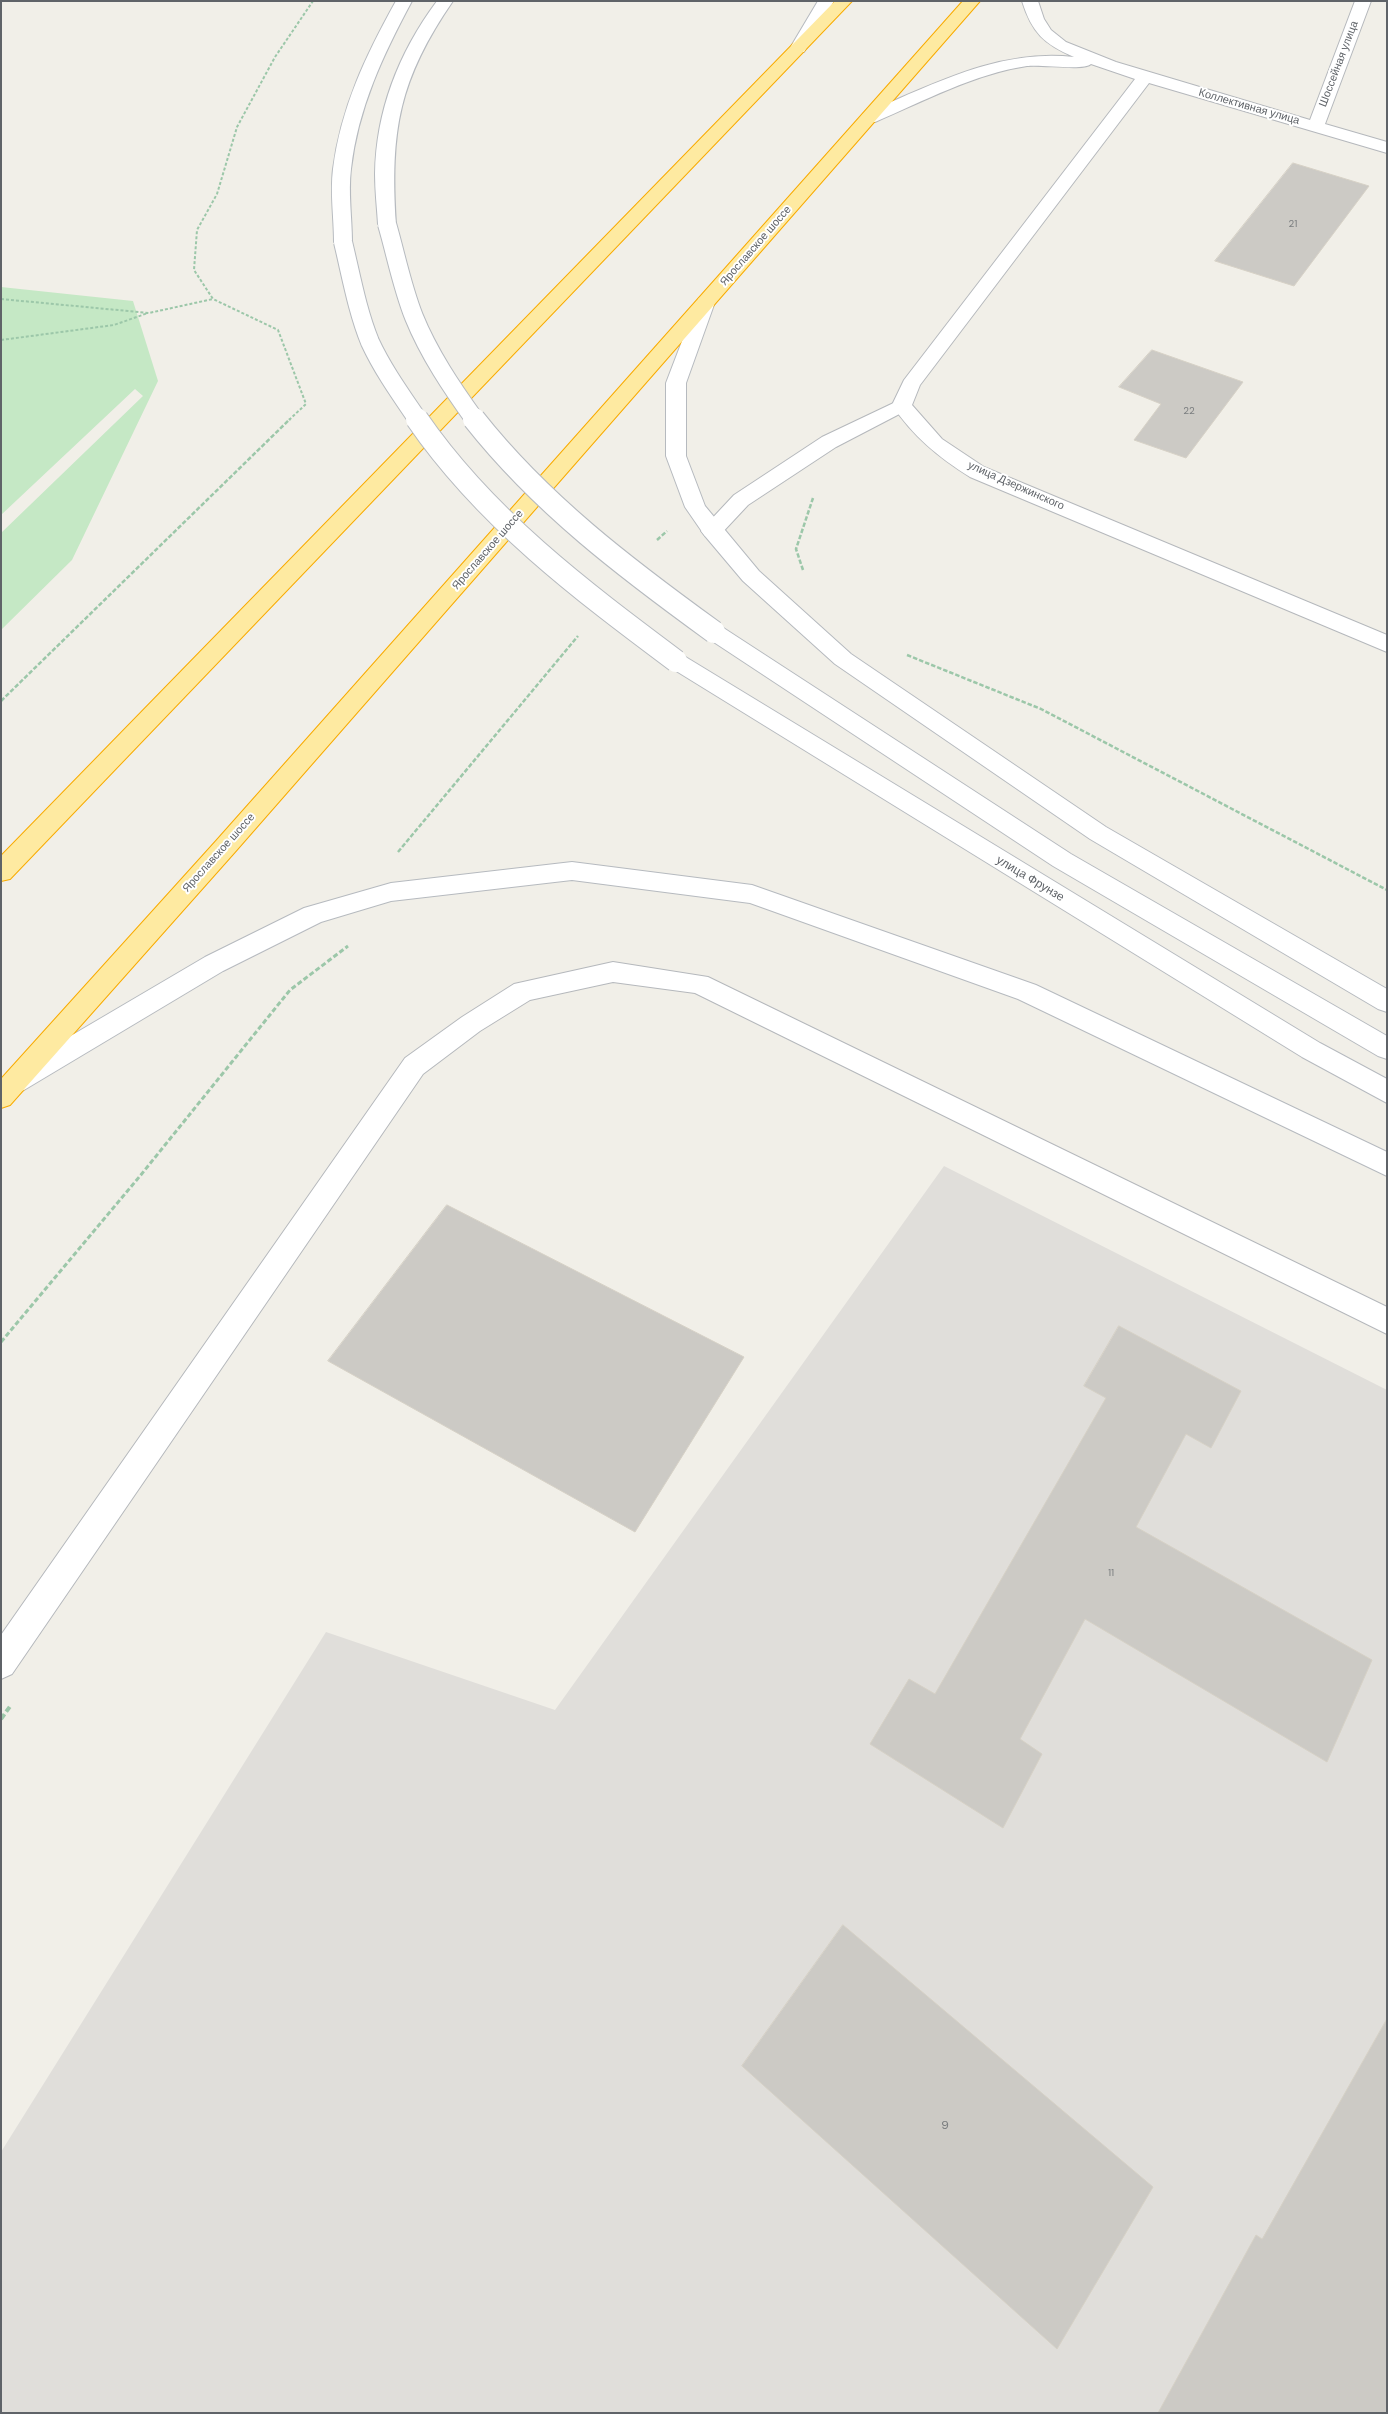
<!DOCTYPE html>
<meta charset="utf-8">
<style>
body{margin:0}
#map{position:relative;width:1388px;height:2414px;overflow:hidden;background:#f1efe8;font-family:"DM Sans",sans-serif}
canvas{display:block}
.frame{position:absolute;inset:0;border:2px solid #5f6368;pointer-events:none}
</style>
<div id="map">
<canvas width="1388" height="2414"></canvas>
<div class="frame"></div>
</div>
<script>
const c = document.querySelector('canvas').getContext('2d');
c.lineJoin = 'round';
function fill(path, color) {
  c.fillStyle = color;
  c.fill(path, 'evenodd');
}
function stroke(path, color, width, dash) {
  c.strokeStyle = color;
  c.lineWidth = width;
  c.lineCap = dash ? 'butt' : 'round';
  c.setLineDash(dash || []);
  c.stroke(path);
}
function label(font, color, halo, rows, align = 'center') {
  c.font = font + ' "DM Sans",sans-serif';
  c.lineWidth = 4;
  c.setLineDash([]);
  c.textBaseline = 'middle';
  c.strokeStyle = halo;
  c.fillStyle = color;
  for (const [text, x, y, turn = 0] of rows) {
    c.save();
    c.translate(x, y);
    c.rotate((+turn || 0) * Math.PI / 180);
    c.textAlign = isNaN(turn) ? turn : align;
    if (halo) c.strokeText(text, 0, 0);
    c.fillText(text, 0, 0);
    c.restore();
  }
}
fill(new Path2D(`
 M944,1166L1387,1390V2413H1V2152L326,1632L555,1710Z`), '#e0deda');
fill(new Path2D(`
 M1,287L133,301L158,381L72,560L1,630V533L143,396L135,389L1,515Z`), '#c5e8c5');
const building = new Path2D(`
 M1293,163L1369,186L1294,286L1215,261Z
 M1152,350L1243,382L1186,458L1134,440L1161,404L1119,387Z
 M447,1205L744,1357L635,1532L328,1361Z
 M1119,1326L1241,1391L1211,1448L1186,1434L1136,1527L1372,1660L1327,1762L1085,1619L1020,1739L1042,1754L1003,1828L870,1744L909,1679L935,1694L1106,1398L1084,1386Z
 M843,1925L1153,2187L1057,2349L742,2066Z
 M1387,2019V2413H1158L1256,2235L1262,2239Z`);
fill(building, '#cccac5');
stroke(building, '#d6d1c6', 1);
const service = new Path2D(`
 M902,399L909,401L912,405L909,409L836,447L748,505L719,536L712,538L705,536L701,531L705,526L734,495L822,437Z`);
const minor = new Path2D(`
 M1022,1H1038L1044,19L1051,30L1066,42L1116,62L1310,120L1355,1H1371L1325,124L1387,142V153L1149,83L920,385L912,405L942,439L984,467L1387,635V652L970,477C938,457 913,436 892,405L904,380L1135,79L1091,64C1084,71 1041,64 1027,66C974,74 924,101 875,122H863L860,118L863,114C930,86 999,48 1074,57C1044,44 1032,33 1022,1Z
 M613,962L708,977L1387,1307V1334L695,993L613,982L530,1000L480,1031L423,1074L12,1674L1,1679V1635L405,1058L462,1017L514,984Z`);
const secondary = new Path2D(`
 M396,1H412C383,55 358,108 351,169C348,193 352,218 352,242L349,246H337L334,242C334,218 330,193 333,169C341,107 366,55 396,1Z
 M437,1H453C399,79 390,131 396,224L393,228H381L378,224C377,208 375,191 375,174C376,111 399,52 437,1Z
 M818,1H834L804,52H792L790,48Z
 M706,296L713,298L715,302L686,383V456L705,506L759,571L851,654L1106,827L1387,989V1012L1378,1009L1090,839L835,664L743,581L705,536L685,507L666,456V383L697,302L699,298Z
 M714,624L722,627L1071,854L1387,1036V1059L1378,1056L1053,866L706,637L703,632L706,627Z
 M676,653L684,656L1320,1043L1387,1079V1103L1302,1057L668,666L665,661L668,656Z
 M572,862L752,885L1036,985L1387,1152V1176L1018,999L750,903L572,880L391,901L321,922L223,971L24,1090L15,1093L6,1090L2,1082L6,1074L205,957L304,908L391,883Z`);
const trunk = new Path2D(`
 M835,1H852L10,879L1,881V856Z
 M963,1H980L234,853L10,1105L1,1108V1079L216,841Z`);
stroke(service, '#b5b8bc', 2);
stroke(minor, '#b5b8bc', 2);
stroke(secondary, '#b6babf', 2);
stroke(trunk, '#f9ab00', 2);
stroke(new Path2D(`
 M1,299L149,313L213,299
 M1,340L114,325L148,313
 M289,420L306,404L278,330L213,299L194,270L197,230L217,194L237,127L275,57L313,1`), '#9cc7a9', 2, [3, 2]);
stroke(new Path2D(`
 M657,540L667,531
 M803,570L796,549L813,498
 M907,655L1041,709L1387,890
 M1,701L290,419
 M398,852L578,636`), '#9cc7a9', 2.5, [4.5, 2]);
stroke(new Path2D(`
 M1,1342L140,1176L290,990L348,946`), '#9cc7a9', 3, [5, 2.5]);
stroke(new Path2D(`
 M1,1719L11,1705`), '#9cc7a9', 4, [6, 3]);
fill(service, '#fff');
fill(minor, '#fff');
fill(secondary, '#fff');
fill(trunk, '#feeaa1');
const secondaryBridgeFar1 = new Path2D(`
 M387,224C396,255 402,287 414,317C429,354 452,388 475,420
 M343,242C351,275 357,310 370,342C383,370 401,395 418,420`);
const secondaryBridge = new Path2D(`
 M417,419C485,518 581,590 676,661
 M474,419C541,504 627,569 714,632`);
stroke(secondaryBridgeFar1, '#b6babf', 20, []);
stroke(secondaryBridge, '#b6babf', 24, []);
stroke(secondaryBridgeFar1, '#fff', 18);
stroke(secondaryBridge, '#fff', 22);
label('10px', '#7a7d7f', null, [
 ["21",1293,224],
 ["22",1189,411],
 ["11",1111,1573]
]);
label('11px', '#5f6368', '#fff', [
 ["Шоссейная улица",1339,64,-69],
 ["Коллективная улица",1249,107,16],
 ["Ярославское шоссе",756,246,-49],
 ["улица Дзержинского",1016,486,24],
 ["Ярославское шоссе",488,550,-49],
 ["Ярославское шоссе",219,853,-48]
]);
label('12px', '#5f6368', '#fff', [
 ["улица Фрунзе",1030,879,31]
]);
label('12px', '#7a7d7f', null, [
 ["9",945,2126]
]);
</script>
